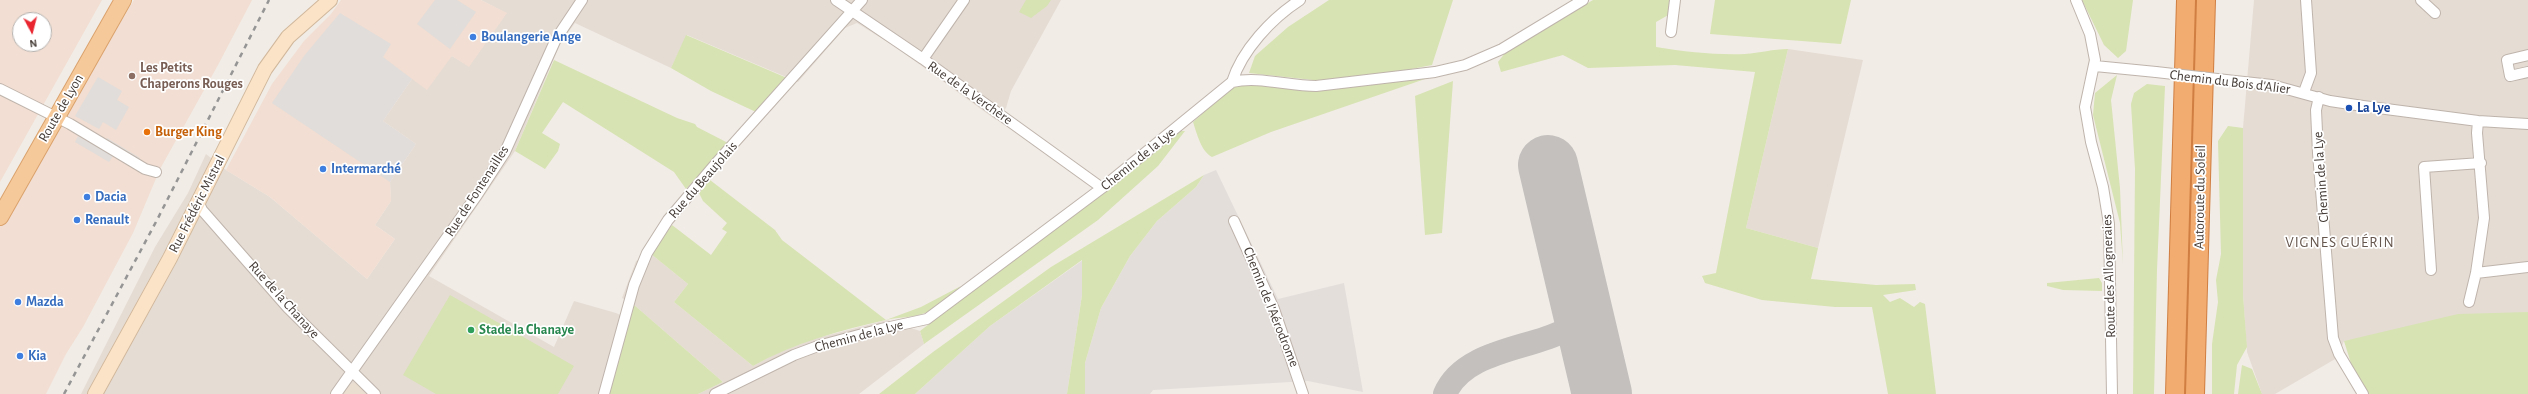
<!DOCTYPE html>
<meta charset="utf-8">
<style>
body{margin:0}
#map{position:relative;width:2528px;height:394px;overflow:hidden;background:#f1ece6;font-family:"Alegreya Sans",sans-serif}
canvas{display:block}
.north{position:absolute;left:12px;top:12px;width:40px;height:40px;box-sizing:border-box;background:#fff;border:1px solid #b4b1af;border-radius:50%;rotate:173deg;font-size:11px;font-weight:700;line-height:16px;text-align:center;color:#443b36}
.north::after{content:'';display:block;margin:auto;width:14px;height:18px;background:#e92630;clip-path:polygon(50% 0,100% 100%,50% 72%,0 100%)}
</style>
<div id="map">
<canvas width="2528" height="394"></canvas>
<div class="north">N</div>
</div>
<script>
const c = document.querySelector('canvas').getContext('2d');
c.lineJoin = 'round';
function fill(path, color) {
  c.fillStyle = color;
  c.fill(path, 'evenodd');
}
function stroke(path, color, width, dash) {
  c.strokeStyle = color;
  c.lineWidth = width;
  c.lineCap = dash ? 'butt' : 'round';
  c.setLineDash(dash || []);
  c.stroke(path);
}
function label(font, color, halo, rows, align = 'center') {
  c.font = font + ' "Alegreya Sans",sans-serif';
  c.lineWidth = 3.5;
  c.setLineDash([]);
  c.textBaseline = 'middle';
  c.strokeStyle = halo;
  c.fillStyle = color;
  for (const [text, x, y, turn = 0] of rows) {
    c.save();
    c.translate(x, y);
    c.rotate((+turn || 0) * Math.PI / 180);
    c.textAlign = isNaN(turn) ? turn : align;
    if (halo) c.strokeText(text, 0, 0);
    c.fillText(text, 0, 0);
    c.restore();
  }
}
fill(new Path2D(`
 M481,0H1061L1011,91L1006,108L996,120L897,48L857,23L845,28L798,82L687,35L671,68L575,23L561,42L515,151L429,276L554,347L574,301L616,313L629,319L609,394H81L155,247L188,193L206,154L226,170L270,197L367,279L395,239L375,225L391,201L390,182L416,144L383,121L412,79L452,56L469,66L506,13Z
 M2254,0H2528V312L2344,341L2337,358L2275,394H2262L2247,352L2243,295V128Z
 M1788,49L1863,60L1818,248L1746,228Z
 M651,254L688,284L674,302L753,366L777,353L813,339L887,320L920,331L924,344L859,394H698L723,382L633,304L622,298L636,261Z`), '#e5dcd4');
fill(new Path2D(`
 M0,0H102L0,182ZM20,20H44V44H20Z
 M134,0H252L218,65L160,169L133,233L83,327L66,354L46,394H0V226L85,76L102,53Z
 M341,0H481L507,13L469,67L452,56L427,90L412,79L383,121L416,144L390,182L391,201L375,225L395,239L367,279L270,197L226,170L272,84L304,41L331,14Z`), '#f2ded2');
fill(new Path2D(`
 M1216,170L1278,299L1344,283L1363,392L1308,381L1153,390L1150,394H1085V363L1101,308L1130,256L1157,221L1196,187L1204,175Z
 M1083,260L1082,295L1067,394H915L990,326Z`), '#e4dedb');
fill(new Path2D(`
 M355,382L357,383L368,394H342L349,385Z`), '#eaded1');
fill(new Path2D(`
 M1026,0H1051L1047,6L1031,18L1019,12Z
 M1329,0H1453L1432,65L1365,78L1322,81L1249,73L1255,56L1288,27Z
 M1593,0H1671L1670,14L1656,22V47C1686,52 1715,55 1745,54C1760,53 1773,49 1788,49L1746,228L1818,248L1811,279L1876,285L1915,284L1916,290L1883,295L1890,302L1900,298L1914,307L1920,302L1925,304L1936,394H1888L1872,307H1835L1762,300L1705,283L1702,276L1716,273L1755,72L1675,65L1588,68L1563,55L1501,72L1498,62L1505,53Z
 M1715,0H1851L1841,44L1710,34Z
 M2082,0H2133L2126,51L2118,58L2104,45Z
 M686,35L787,78L756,112L711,91L671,68Z
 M554,60L677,118L695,124L697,127L728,143L686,189L674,172L563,102L542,133L560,144L558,151L545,169L515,151Z
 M2117,75L2111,100L2120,188L2123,264L2120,223L2093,115L2095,93Z
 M1425,79L1271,132L1212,157C1201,151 1197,134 1193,122C1206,111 1220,95 1235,87C1247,80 1277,88 1292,89C1337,92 1380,81 1425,79Z
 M1453,81L1442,233L1425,235L1415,96Z
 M2147,84L2165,86L2157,270L2154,394H2133L2135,169L2131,104L2134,93Z
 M2228,126L2243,128V295L2247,347L2237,365L2234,394H2212V344L2218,302L2216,280L2221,254L2218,141Z
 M1180,131H1185L1158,166L1098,220L924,344L920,331Z
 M1204,175L1196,187L1157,221L1130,256L1101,308L1085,363V394H1067L1082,295V260L990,326L915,394H879L933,352L1051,267Z
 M710,180L775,230L782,240L886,320L921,307L961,286C950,296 939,307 925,313C913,318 898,317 886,320C840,330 794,343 753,366L674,302L688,284L651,254L672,225L711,255L727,232L722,229L727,223L703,201L699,193Z
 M2099,278L2102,283V291L2063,290L2047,286V283Z
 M450,295L574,366L558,394H436L403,375Z
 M633,304L723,382L698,394H609Z
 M2528,312V394H2367L2353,370L2344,341L2458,314Z
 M2242,365L2252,369L2262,394H2238Z`), '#d7e3b2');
fill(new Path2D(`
 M435,0H457L476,12L450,49L417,24Z
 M340,13L391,44L383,57L412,79L383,121L416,144L390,182L272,103L304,56Z
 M98,77L122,91L117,100L129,107L116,130L103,122L99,129L75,116Z
 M78,136L113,156L109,162L75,142Z
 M107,138L140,158L138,161L105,142Z`), '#e0dddb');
stroke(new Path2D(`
 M1560,333L1576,334L1590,346
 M1445,394C1469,337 1574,352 1582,309`), '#c3c0be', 24);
stroke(new Path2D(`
 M1548,165L1602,394`), '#c3c0be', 60);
const street = new Path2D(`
 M836,0L923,59L1102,188
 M2076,0L2090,34L2095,60L2085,107L2091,142L2103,187L2109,224L2112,394
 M2421,0L2435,13
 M1671,32L1675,0
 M2528,55L2507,60L2510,76L2528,72
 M923,59L964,0
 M2095,66L2156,72
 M2235,81L2272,85L2330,101L2363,106L2478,121L2528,124
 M1232,82C1242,50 1272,18 1300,0
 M0,89L70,124L145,169L156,172
 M2304,92L2311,73L2306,0
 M2319,97L2316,110L2318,153L2333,338L2339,354L2363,394
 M198,201L202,210L288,308L375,394
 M1234,221L1274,309L1303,394
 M2431,270L2424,167L2481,163
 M2476,273L2528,267
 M2469,302L2476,273L2484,218L2477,133L2478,121
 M336,394L477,195L505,152L556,39L582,0
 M604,394L634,285L647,253L668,220L718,161L862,0
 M715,394L794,355L818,346L881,329L927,319L1102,188L1232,82C1259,76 1288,86 1316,86L1435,72L1465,65L1502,49L1583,0`);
const secondary = new Path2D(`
 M95,394L170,258L265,69L288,37L330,0`);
const primary = new Path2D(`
 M0,217L123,0`);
const highway = new Path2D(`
 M2175,394L2186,0
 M2195,394L2206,0`);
stroke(street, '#bfb4ac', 12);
stroke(secondary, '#d1b89c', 16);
stroke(primary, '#daa26c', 18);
stroke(highway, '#d07e41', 20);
stroke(street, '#fff', 10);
stroke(secondary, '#fae3c7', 14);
stroke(primary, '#f6c99b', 16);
stroke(highway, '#f2ac70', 18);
stroke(new Path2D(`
 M64,394L157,220L269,0`), '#959595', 2.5, [5, 5]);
const streetBridge = new Path2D(`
 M2156,72L2235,81`);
stroke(streetBridge, '#bfb4ac', 12, []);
stroke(streetBridge, '#fff', 10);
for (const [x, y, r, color] of [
 [473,37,4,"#3f7fe0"],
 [132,76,4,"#8d6e63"],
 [2349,108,4,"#1a4fb4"],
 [147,132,4,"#e8710a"],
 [323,169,4,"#3f7fe0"],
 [87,197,4,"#3f7fe0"],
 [77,220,4,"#3f7fe0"],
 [18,302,4,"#3f7fe0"],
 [471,330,4,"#2e9e5b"],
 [20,356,4,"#3f7fe0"]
]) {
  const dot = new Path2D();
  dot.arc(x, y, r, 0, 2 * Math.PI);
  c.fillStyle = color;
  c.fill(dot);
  stroke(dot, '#fff', 1.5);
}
label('bold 14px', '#366cbe', '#fff', [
 ["Boulangerie Ange",481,37],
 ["Intermarché",331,169],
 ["Dacia",95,197],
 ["Renault",85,220],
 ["Mazda",26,302],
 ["Kia",28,356]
], 'left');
label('bold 14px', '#785e54', '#fff', [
 ["Les Petits",140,68],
 ["Chaperons Rouges",140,84]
], 'left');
label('14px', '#443b36', '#fff', [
 ["Chemin du Bois d'Alier",2230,82,7],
 ["Rue de la Verchère",970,93,35],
 ["Route de Lyon",61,108,-60],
 ["Chemin de la Lye",1138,159,-39],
 ["Chemin de la Lye",2321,177,-94],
 ["Rue du Beaujolais",703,180,-49],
 ["Rue de Fontenailles",477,191,-57],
 ["Autoroute du Soleil",2200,197,-89],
 ["Rue Frédéric Mistral",197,204,-63],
 ["Route des Allogneraies",2109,276,-92],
 ["Rue de la Chanaye",284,300,48],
 ["Chemin de l'Aérodrome",1271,307,68],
 ["Chemin de la Lye",859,336,-15]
]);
label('bold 14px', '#164399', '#fff', [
 ["La Lye",2357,108]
], 'left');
label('bold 14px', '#c56008', '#fff', [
 ["Burger King",155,132]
], 'left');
label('bold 14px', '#27864d', '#fff', [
 ["Stade la Chanaye",479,330]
], 'left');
c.letterSpacing = '1px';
label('15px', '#66574e', '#fff', [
 ["VIGNES GUÉRIN",2340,242]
]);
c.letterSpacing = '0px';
</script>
